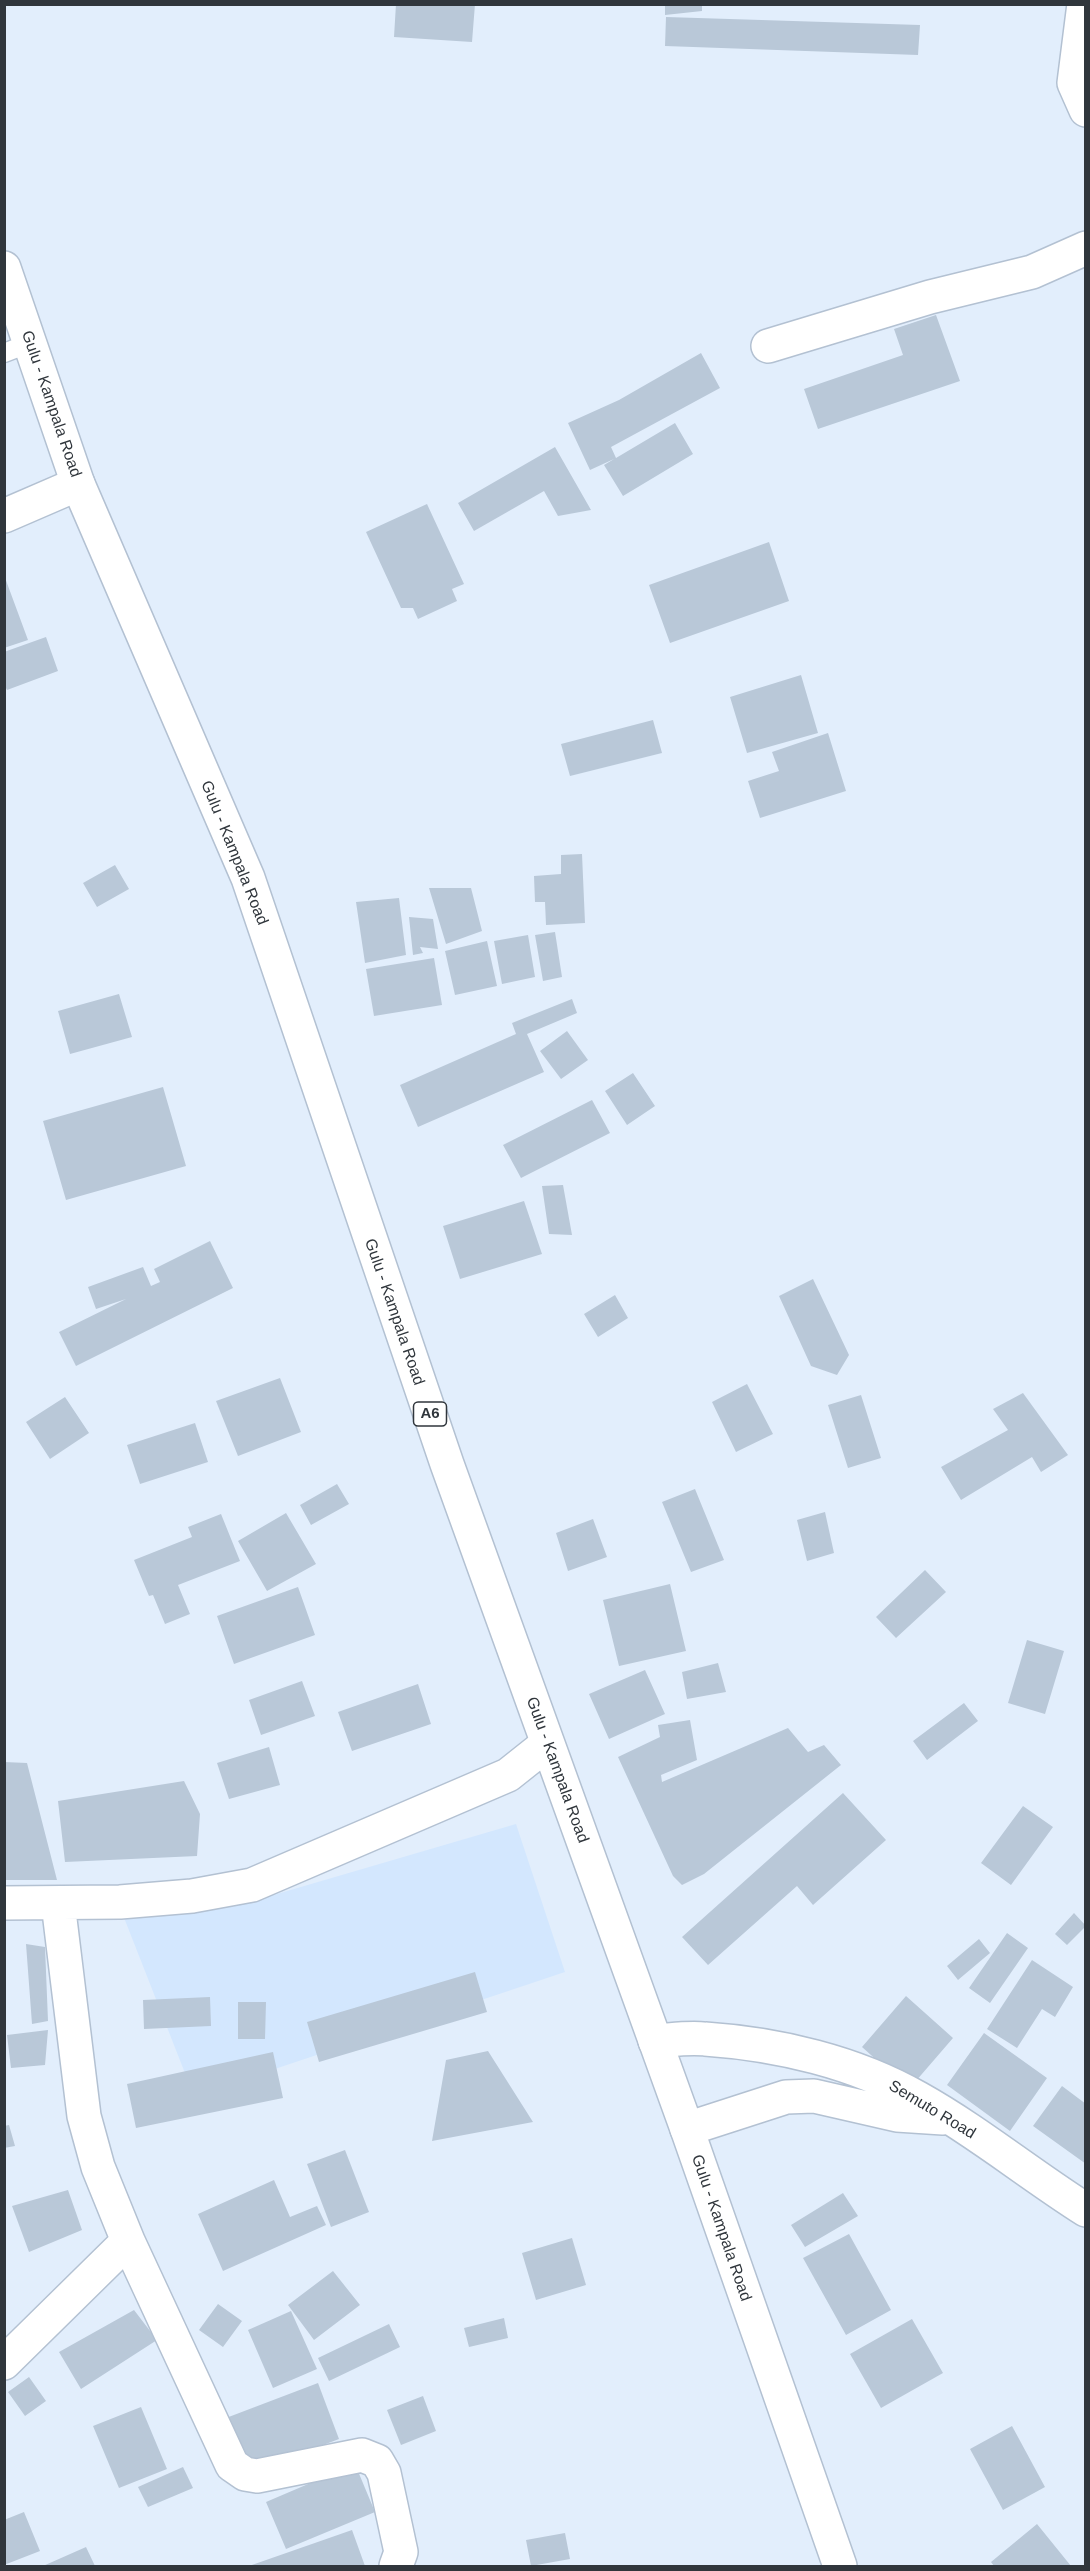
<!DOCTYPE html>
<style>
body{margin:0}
#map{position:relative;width:1090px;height:2571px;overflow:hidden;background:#e2eefc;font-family:Arial,sans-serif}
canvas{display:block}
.frame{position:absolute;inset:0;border:6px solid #30363c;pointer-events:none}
</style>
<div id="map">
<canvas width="1090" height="2571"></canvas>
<div class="frame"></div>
</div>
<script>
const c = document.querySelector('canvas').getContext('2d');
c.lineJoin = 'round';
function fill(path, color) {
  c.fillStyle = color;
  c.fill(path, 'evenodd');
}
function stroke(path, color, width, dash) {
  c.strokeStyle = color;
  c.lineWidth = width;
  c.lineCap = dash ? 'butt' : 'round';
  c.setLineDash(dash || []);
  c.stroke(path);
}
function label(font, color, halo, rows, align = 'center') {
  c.font = font + ' Arial,sans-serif';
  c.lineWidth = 5;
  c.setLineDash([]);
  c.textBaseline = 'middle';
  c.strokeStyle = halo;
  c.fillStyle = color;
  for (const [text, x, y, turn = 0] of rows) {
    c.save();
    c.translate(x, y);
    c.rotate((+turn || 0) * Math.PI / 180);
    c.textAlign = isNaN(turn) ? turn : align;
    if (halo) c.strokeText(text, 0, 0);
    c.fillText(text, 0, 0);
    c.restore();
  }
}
fill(new Path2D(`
 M516,1824L565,1972L194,2096L121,1910L236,1906Z`), '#d3e7fe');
fill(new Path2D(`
 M396,4H475L472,42L394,37Z
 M665,4H702V11L665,15Z
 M666,17L920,25L918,55L665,46Z
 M936,315L960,381L818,429L804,389L903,355L894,329Z
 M701,353L720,388L611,447L616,458L675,423L693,454L623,496L604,465L614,459L590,470L568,423L619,400Z
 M555,447L591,510L558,516L544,491L474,531L458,503Z
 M427,504L464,584L452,589L457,601L418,619L413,608H401L366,532Z
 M769,542L789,601L670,643L649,585Z
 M4,575L28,640L4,648Z
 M46,637L58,671L7,690L4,684V652Z
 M801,675L818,733L747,753L730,697Z
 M653,720L662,753L570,776L561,744Z
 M828,733L846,791L760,818L748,781L779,771L772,752Z
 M582,854L585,923L546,925L545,902H535L534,876L561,874V855Z
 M115,865L129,889L97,907L83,883Z
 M429,888H471L482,931L446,944Z
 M399,898L406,955L365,963L356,902Z
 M409,917L433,919L438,949L420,947L423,953L413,955Z
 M555,932L562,977L543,981L535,935Z
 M528,935L535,977L502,984L494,941Z
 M487,941L497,986L455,995L445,951Z
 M434,958L442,1005L374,1016L366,969Z
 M119,994L132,1037L70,1054L58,1011Z
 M572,999L577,1013L527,1034L544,1072L418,1127L400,1085L516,1034L512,1023Z
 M567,1031L588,1060L561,1079L540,1051Z
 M633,1073L655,1106L627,1125L605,1091Z
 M163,1087L186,1166L66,1200L43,1121Z
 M592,1100L610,1133L521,1178L503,1145Z
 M563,1185L572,1235L549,1234L542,1186Z
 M524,1201L542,1254L460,1279L443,1226Z
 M210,1241L233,1288L76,1366L59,1332L126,1299L96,1309L88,1287L143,1267L151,1286L160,1282L154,1269Z
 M813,1279L849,1355L837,1375L811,1366L779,1296Z
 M615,1295L628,1318L598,1337L584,1314Z
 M280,1378L301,1432L238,1456L216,1401Z
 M747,1384L773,1434L736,1452L712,1402Z
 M1023,1393L1068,1455L1041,1472L1032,1457L961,1500L941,1467L1008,1430L993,1409Z
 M861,1395L881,1458L848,1468L828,1405Z
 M65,1397L89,1433L50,1459L26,1422Z
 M195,1423L208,1462L140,1484L127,1445Z
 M337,1484L349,1504L311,1525L300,1505Z
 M695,1489L724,1560L691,1572L662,1502Z
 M825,1512L834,1553L807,1561L797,1520Z
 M286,1513L316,1564L267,1591L238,1541Z
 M221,1514L240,1561L178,1585L190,1614L165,1624L153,1595L149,1596L134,1560L192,1537L188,1527Z
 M593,1519L607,1557L568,1571L556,1533Z
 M925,1570L946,1592L896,1638L876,1617Z
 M670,1584L686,1651L619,1666L603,1600Z
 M298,1587L315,1635L234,1664L217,1616Z
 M1027,1640L1064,1651L1045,1714L1008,1703Z
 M718,1663L726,1692L687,1699L682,1672Z
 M645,1670L665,1714L609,1739L589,1694Z
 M302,1681L315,1716L261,1735L249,1700Z
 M418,1684L431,1724L352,1751L338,1712Z
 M964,1703L978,1721L927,1760L913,1741Z
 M690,1720L697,1760L661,1775L662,1782L788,1728L808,1752L824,1745L841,1765L704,1874L682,1885L673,1876L618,1757L660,1737L658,1725Z
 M269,1747L280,1785L229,1799L217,1763Z
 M4,1762L27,1763L57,1880H4Z
 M184,1781L200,1814L197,1856L65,1862L58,1801Z
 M843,1793L886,1840L813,1905L797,1886L708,1965L682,1937Z
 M1023,1806L1053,1827L1011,1885L981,1863Z
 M1074,1913L1086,1926L1067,1945L1055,1934Z
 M1007,1933L1028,1948L990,2003L969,1988Z
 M979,1939L990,1953L958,1980L947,1966Z
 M26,1944L45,1947L48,2021L32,2024Z
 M1032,1960L1073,1987L1055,2017L1042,2009L1017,2048L987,2029Z
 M475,1972L487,2012L319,2062L307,2022Z
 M906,1996L953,2038L909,2089L862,2047Z
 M210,1997L211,2026L144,2029L143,2000Z
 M238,2002H266L265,2039H238Z
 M48,2030L45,2065L11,2068L7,2035Z
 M984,2033L1047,2078L1010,2131L947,2085Z
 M488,2051L533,2122L432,2141L446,2060Z
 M273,2052L283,2098L136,2128L127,2084Z
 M1062,2086L1086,2104V2164L1033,2126Z
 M9,2125L15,2146L4,2148V2126Z
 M345,2150L369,2212L331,2227L307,2164Z
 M274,2180L290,2217L317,2206L326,2225L223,2271L198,2214Z
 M68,2190L82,2230L29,2252L12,2206Z
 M843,2193L858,2216L805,2247L791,2225Z
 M849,2234L891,2310L846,2335L803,2258Z
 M572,2238L586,2285L536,2300L522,2253Z
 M333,2271L360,2305L314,2340L288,2305Z
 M218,2304L242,2321L223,2347L199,2330Z
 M134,2310L157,2340L81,2389L59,2352Z
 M291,2311L317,2369L273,2388L248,2330Z
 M504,2318L508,2338L469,2347L464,2328Z
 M912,2319L943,2373L881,2408L850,2354Z
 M389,2324L400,2347L329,2381L318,2358Z
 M29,2377L46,2401L25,2416L8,2392Z
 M318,2383L339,2439L247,2474L226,2418Z
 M423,2396L436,2431L401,2445L387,2410Z
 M141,2407L167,2469L119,2488L93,2426Z
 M1012,2426L1045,2487L1003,2510L970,2449Z
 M355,2464L375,2512L286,2549L266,2502Z
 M183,2467L193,2488L148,2507L138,2487Z
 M24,2512L40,2551L4,2565V2520Z
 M1037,2524L1071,2566H994L991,2562Z
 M352,2530L365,2566H249Z
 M565,2533L570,2559L531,2566L526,2540Z
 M86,2547L95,2566H43Z`), '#b9c8d8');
const service = new Path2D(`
 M4,353L30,343`);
const minor = new Path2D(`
 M1084,4L1074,83L1086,110
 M768,346L930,297L1032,272L1086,248
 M4,516L78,484
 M4,1903L120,1902L192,1896L252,1885L508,1775L547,1744
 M58,1903L84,2116L98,2167L128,2241L232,2465L245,2474L257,2476L362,2455L377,2461L384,2473L401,2552L396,2566
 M4,2363L128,2241`);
const secondary = new Path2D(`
 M655,2041C671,2040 689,2037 705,2039C778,2044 855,2062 918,2098C977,2131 1029,2174 1086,2210
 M687,2129L786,2097L814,2096L897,2115L943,2118`);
const primary = new Path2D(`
 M4,268L78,484L248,878L447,1464L687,2129L840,2566`);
stroke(service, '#b3c1d2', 21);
stroke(minor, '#b3c1d2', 36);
stroke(secondary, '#b3c1d2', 36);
stroke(primary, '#b3c1d2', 36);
stroke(service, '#fff', 18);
stroke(minor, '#fff', 33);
stroke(secondary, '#fff', 33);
stroke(primary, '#fff', 33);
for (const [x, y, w] of [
 [430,1414,33]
]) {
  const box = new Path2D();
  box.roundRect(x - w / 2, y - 12, w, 24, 4.5);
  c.fillStyle = '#fff';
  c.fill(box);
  stroke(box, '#30363c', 1.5);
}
label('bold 15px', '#30363c', null, [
 ["A6",430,1414]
]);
label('16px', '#30363c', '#fff', [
 ["Gulu - Kampala Road",51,404,71],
 ["Gulu - Kampala Road",234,853,68],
 ["Gulu - Kampala Road",394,1312,71],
 ["Gulu - Kampala Road",557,1770,70],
 ["Semuto Road",932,2110,31],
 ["Gulu - Kampala Road",721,2228,71]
]);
</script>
